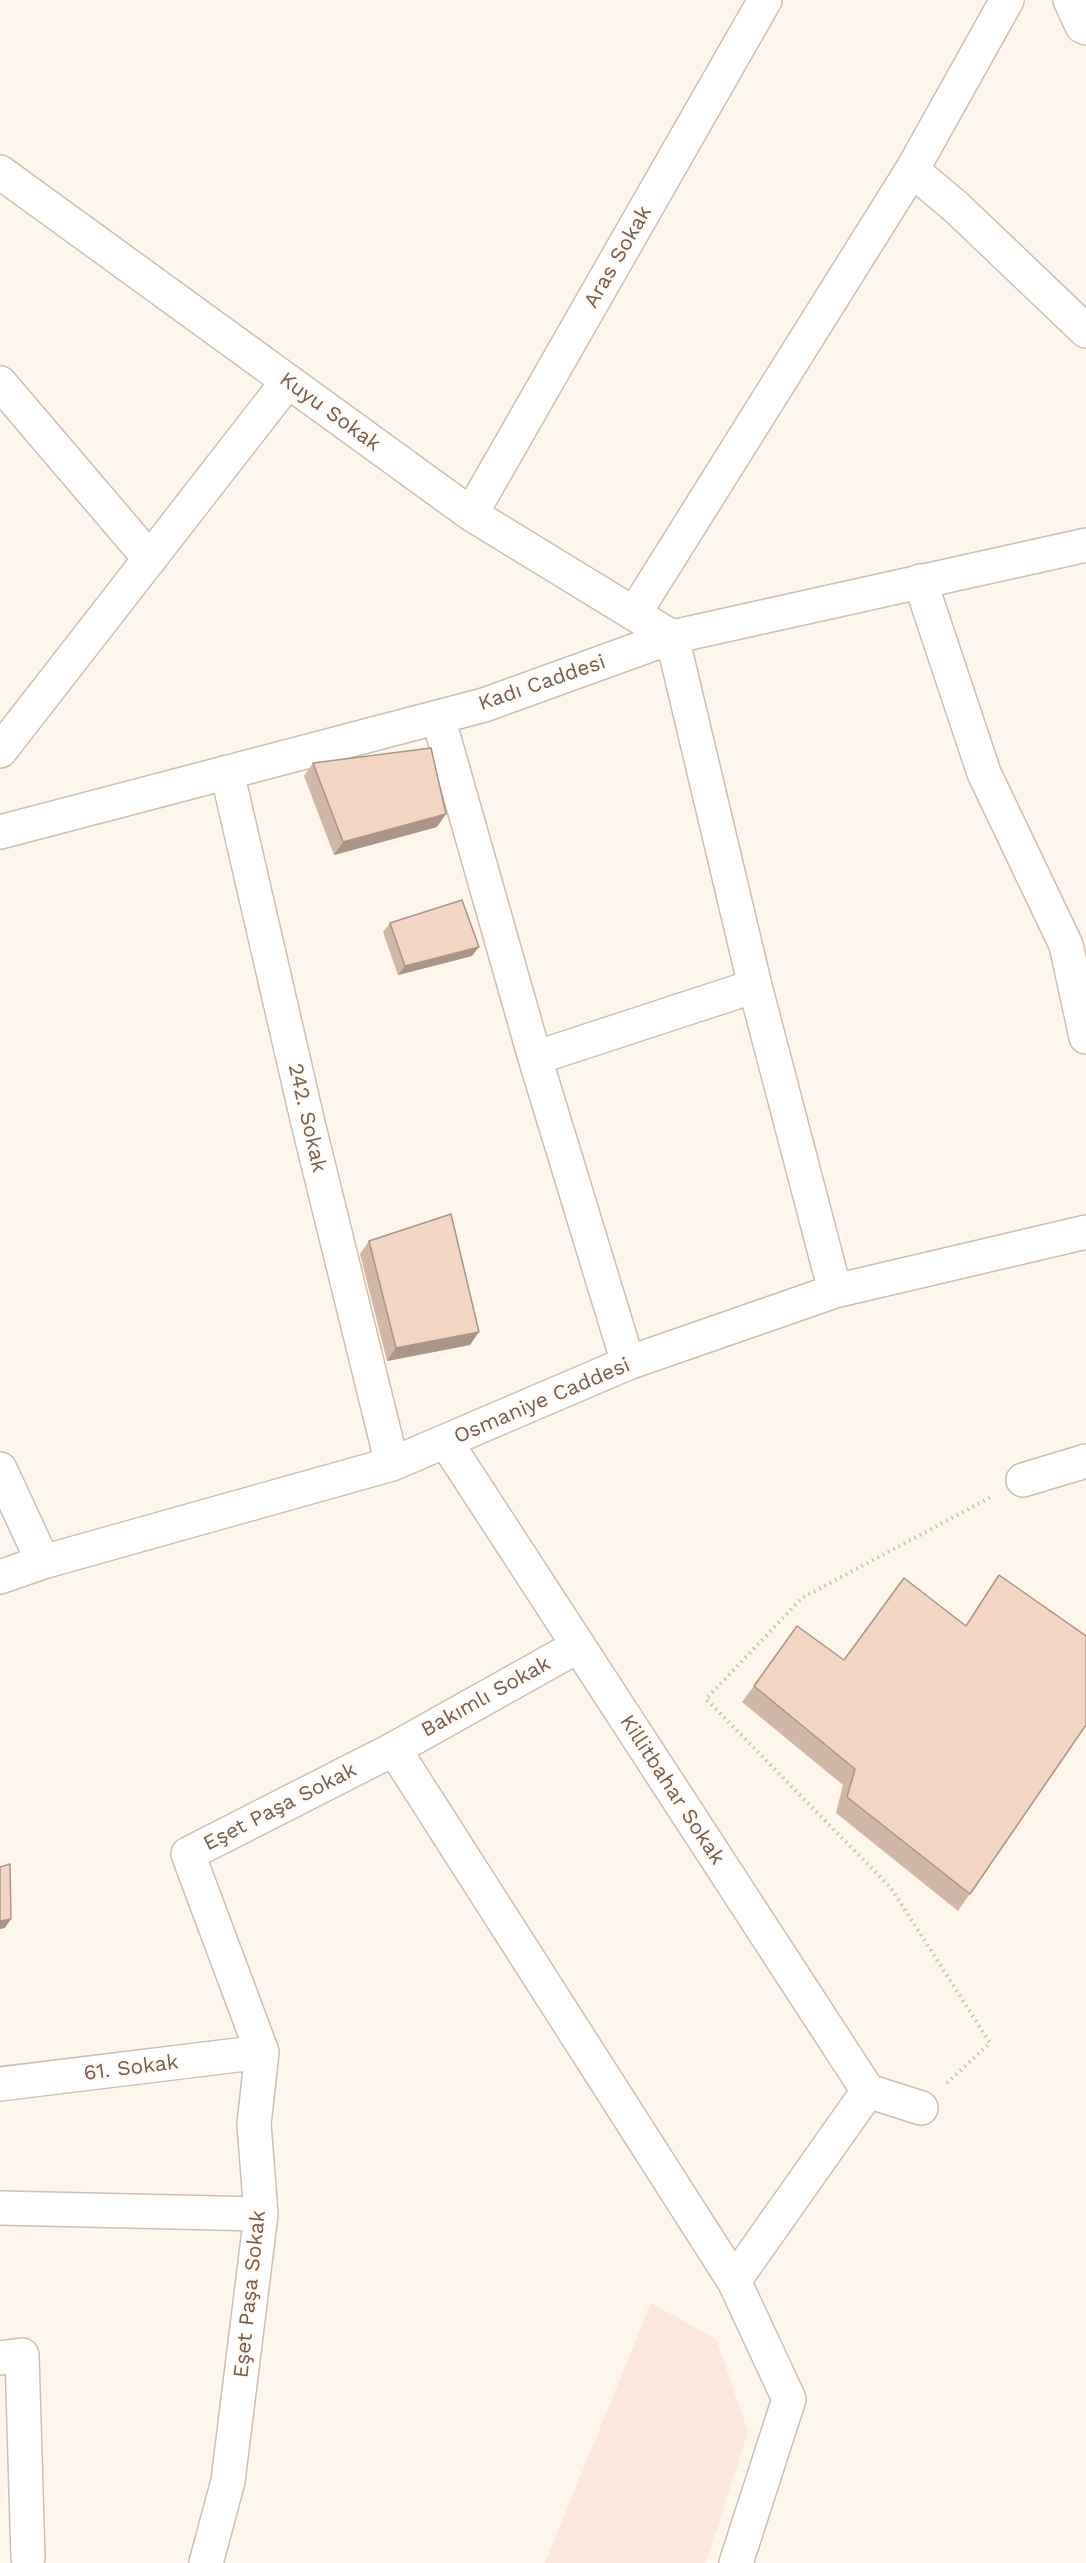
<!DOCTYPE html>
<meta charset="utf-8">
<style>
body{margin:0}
canvas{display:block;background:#fdf6ec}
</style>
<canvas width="1086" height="2563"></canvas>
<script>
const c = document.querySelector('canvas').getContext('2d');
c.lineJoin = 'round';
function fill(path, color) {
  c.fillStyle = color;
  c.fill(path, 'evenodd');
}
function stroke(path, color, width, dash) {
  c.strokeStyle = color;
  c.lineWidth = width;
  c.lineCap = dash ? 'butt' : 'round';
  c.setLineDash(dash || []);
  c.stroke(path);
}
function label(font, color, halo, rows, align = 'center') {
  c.font = font + ' "Work Sans",sans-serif';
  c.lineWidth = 4.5;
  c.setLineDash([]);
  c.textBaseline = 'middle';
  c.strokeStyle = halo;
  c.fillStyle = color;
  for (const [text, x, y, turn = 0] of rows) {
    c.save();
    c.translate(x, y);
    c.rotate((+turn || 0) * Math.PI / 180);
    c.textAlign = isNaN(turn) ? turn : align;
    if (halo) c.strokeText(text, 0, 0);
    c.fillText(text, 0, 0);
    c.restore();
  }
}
fill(new Path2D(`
 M651,2303L716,2339L748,2432L706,2563H545Z`), '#fde8e0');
const minor = new Path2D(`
 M1070,0L1082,26L1086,28
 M912,170L956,207L1086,331
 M0,172L471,514L672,637L755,986
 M0,383L150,559
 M471,514L765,0
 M920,581L984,773L1066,945L1086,1037
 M634,614L912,170L1007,0
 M438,717L535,1058L628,1363
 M0,751L288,381
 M227,772L308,1123L392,1464
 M0,832L484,705L672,637L1086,545
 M535,1058L755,986L835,1291
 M446,1442L868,2091L921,2108
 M0,1469L43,1562
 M1023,1480L1086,1461
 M0,1577L43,1562L392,1464L628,1363L835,1291L1086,1232
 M394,1749L578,1646
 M0,2084L262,2052
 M0,2208L261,2214
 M0,2358L22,2355L28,2558
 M206,2563L228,2481L261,2214L254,2124L262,2052L188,1854L394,1749L734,2281
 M736,2563L789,2399L734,2281L868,2091`);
stroke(minor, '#d1beb0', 36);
stroke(new Path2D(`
 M947,2083L990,2043L891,1888L706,1699L802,1598L993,1496`), '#d9b8a5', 4, [1.5, 4.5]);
stroke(minor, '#fff', 33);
fill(new Path2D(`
 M313,763L437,827L334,855L304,776Z
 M390,923L472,956L398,975L383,932Z
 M369,1241L470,1345L387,1361L360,1254Z
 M999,1575L1086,1725L958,1911L836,1813L843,1785L742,1702L754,1686L966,1626Z`), '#d1b7a8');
fill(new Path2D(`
 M446,814L437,827L334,855L343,842Z
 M479,947L472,956L398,975L405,966Z
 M479,1332L470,1345L387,1361L396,1348Z
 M11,1919L5,1928L0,1929V1921Z`), '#aa9588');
const building = new Path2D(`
 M431,748L446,814L343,842L313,763Z
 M462,900L479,947L405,966L390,923Z
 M451,1214L479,1332L396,1348L369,1241Z
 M999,1575L1086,1636V1725L970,1894L847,1797L855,1769L754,1686L797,1626L844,1660L904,1578L966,1626Z
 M10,1864L11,1919L0,1921V1867Z`);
fill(building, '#f3d5c3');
stroke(building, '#aa9588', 1.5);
label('21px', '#7a5c4d', '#fffaf3', [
 ["Aras Sokak",618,257,-60],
 ["Kuyu Sokak",330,412,36],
 ["Kadı Caddesi",542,683,-19],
 ["242. Sokak",307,1118,77],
 ["Osmaniye Caddesi",542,1401,-23],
 ["Bakımlı Sokak",486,1697,-29],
 ["Killitbahar Sokak",672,1790,57],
 ["Eşet Paşa Sokak",280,1807,-27],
 ["61. Sokak",131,2068,-7],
 ["Eşet Paşa Sokak",250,2294,-84]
]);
</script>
